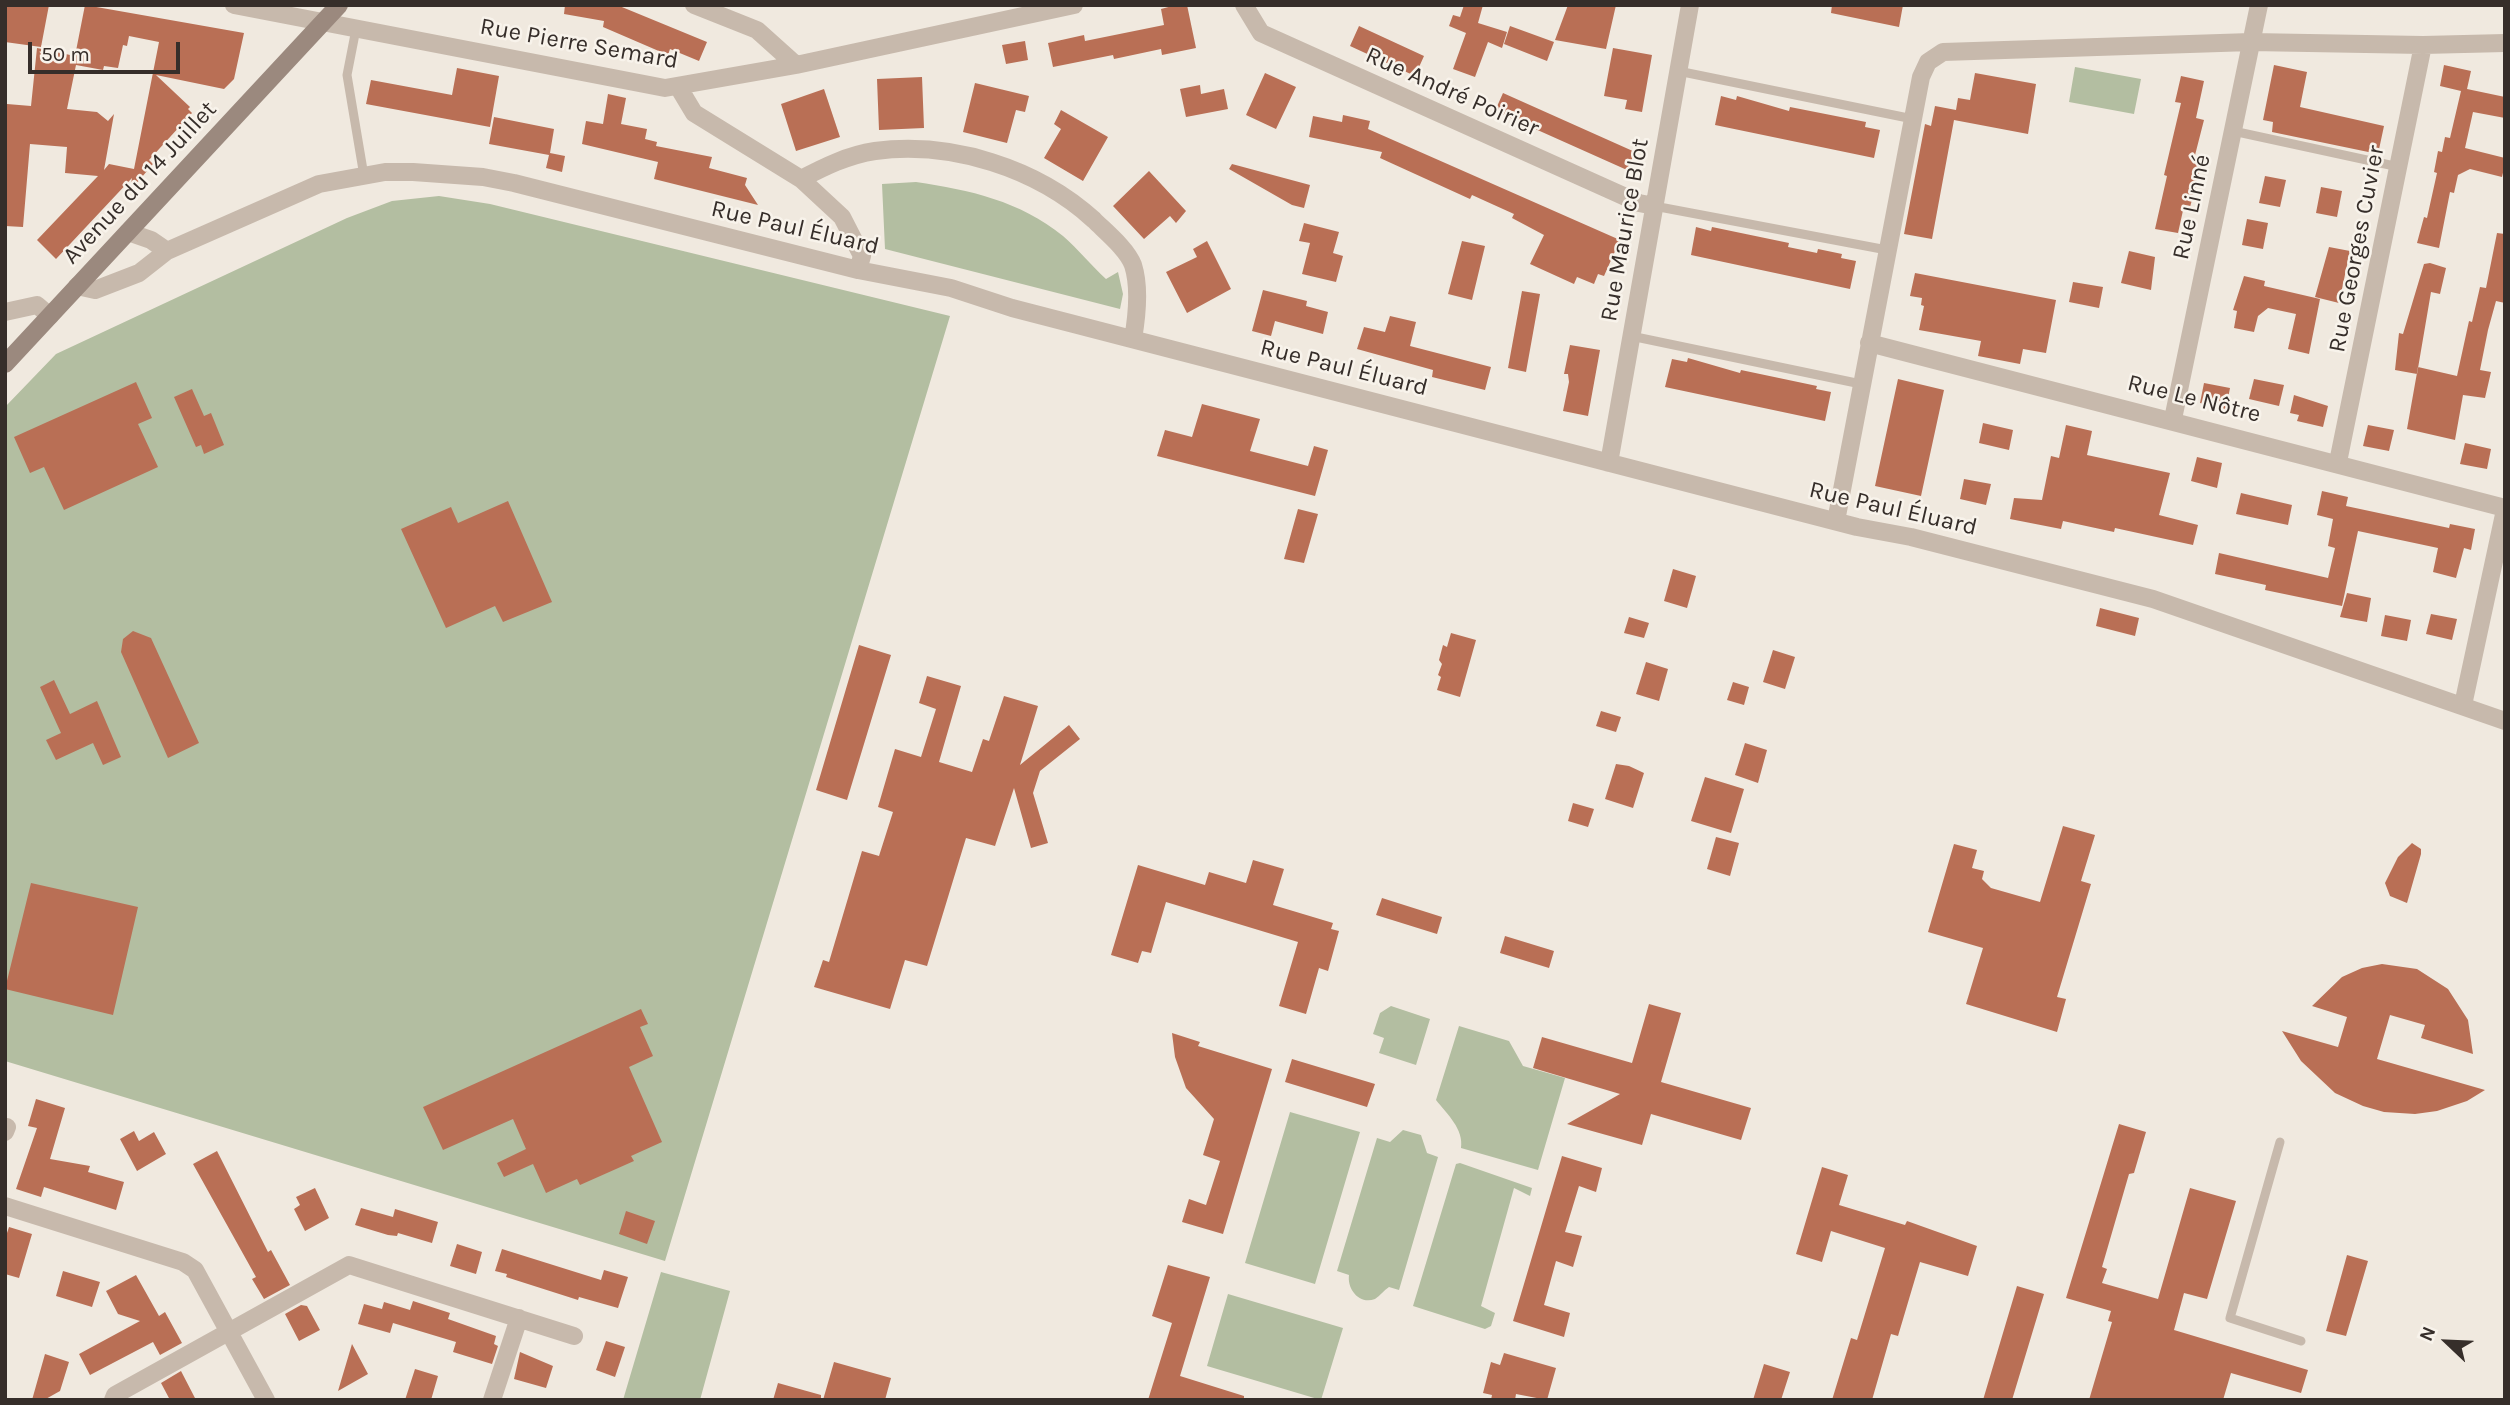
<!DOCTYPE html>
<meta charset="utf-8">
<style>
body{margin:0}
#map{position:relative;width:2510px;height:1405px;overflow:hidden;background:#f0e9df;font-family:Karla,sans-serif}
canvas{display:block}
.frame{position:absolute;inset:0;border:7px solid #362e2a;pointer-events:none}
.north{position:absolute;left:2412px;top:1307px;width:70px;height:70px;-webkit-text-stroke:5px #f8f3eb;paint-order:stroke;rotate:293deg;font-size:19px;font-weight:700;line-height:28px;text-align:center;color:#362e2a}
.north::after{content:'';display:block;margin:auto;width:24px;height:32px;background:#362e2a;clip-path:polygon(50% 0,100% 100%,50% 72%,0 100%)}
.scale{position:absolute;left:28px;top:42px;width:152px;height:32px;box-sizing:border-box;border:4px solid #362e2a;border-top:0;padding-left:9px;font-size:21px;line-height:24px;white-space:nowrap;color:#362e2a;-webkit-text-stroke:5px #f8f3eb;paint-order:stroke}
</style>
<div id="map">
<canvas width="2510" height="1405"></canvas>
<div class="frame"></div>
<div class="north">N</div>
<div class="scale">50 m</div>
</div>
<script>
const c = document.querySelector('canvas').getContext('2d');
c.lineJoin = 'round';
function fill(path, color) {
  c.fillStyle = color;
  c.fill(path, 'evenodd');
}
function stroke(path, color, width, dash) {
  c.strokeStyle = color;
  c.lineWidth = width;
  c.lineCap = dash ? 'butt' : 'round';
  c.setLineDash(dash || []);
  c.stroke(path);
}
function label(font, color, halo, rows, align = 'center') {
  c.font = font + ' Karla,sans-serif';
  c.lineWidth = 5;
  c.setLineDash([]);
  c.textBaseline = 'middle';
  c.strokeStyle = halo;
  c.fillStyle = color;
  for (const [text, x, y, turn = 0] of rows) {
    c.save();
    c.translate(x, y);
    c.rotate((+turn || 0) * Math.PI / 180);
    c.textAlign = isNaN(turn) ? turn : align;
    if (halo) c.strokeText(text, 0, 0);
    c.fillText(text, 0, 0);
    c.restore();
  }
}
fill(new Path2D(`
 M2075,67L2141,79L2134,114L2069,102Z
 M916,182C970,190 1020,201 1063,236C1078,249 1091,265 1106,279L1118,272L1123,294L1120,309L885,249L882,184Z
 M439,196L490,204L950,316L665,1261L5,1061V407L56,354L347,218L392,201Z
 M1391,1006L1430,1019L1416,1065L1379,1053L1384,1038L1373,1034L1380,1013Z
 M1459,1026L1509,1041L1523,1066L1565,1078L1538,1170L1461,1148C1464,1129 1447,1114 1436,1100Z
 M1290,1112L1360,1132L1315,1284L1245,1263Z
 M1403,1130L1421,1135L1427,1153L1438,1157L1399,1290L1389,1287C1384,1290 1380,1296 1375,1299C1359,1305 1347,1289 1349,1275L1337,1271L1377,1138L1390,1142Z
 M1460,1163L1532,1188L1530,1196L1514,1188L1481,1306L1495,1313L1491,1326L1485,1329L1413,1306L1456,1164Z
 M661,1272L730,1291L700,1400H623Z
 M1228,1294L1343,1328L1321,1400L1207,1366Z`), '#b3bea1');
fill(new Path2D(`
 M5,5H49L41,47L5,42Z
 M85,5L244,33L234,79L224,89L156,75L190,107L188,109L192,113L149,160L153,164L130,191L132,178L56,259L37,240L98,176L65,173L67,147L30,144L23,227L5,226V107L7,104L31,106L37,48L75,56ZM129,36L159,42L134,169L109,164L104,170L114,114L108,121L97,112L67,109L76,65L103,70L104,66L118,68L123,45L127,46Z
 M565,5H617L707,42L699,61L670,49L668,55L603,27L604,21L564,14Z
 M1176,5H1187L1196,48L1162,55L1161,49L1114,59L1113,55L1053,67L1048,43L1084,35L1085,41L1164,25L1161,9Z
 M1464,5H1483L1478,23L1507,32L1502,48L1488,42L1475,77L1453,69L1466,33L1449,26L1453,15L1460,17Z
 M1568,5H1616L1606,49L1555,40Z
 M1832,5H1903L1899,27L1831,13Z
 M1359,26L1424,56L1415,76L1350,46Z
 M1510,26L1554,42L1547,61L1504,44Z
 M1025,41L1028,60L1006,64L1002,45Z
 M1613,48L1652,55L1642,112L1625,109L1627,100L1604,96Z
 M2274,65L2307,72L2300,107L2384,126L2378,154L2272,132L2273,122L2263,120Z
 M2444,65L2471,71L2467,89L2505,97V118L2473,112L2465,148L2505,158V164L2502,177L2470,169L2458,175L2454,193L2450,192L2439,248L2417,243L2424,217L2427,218L2437,173L2434,172L2438,151L2442,152L2445,137L2450,138L2461,91L2440,86Z
 M457,68L499,76L490,127L366,104L371,80L452,95Z
 M1265,73L1296,87L1276,129L1246,115Z
 M1975,73L2036,84L2028,134L1954,120L1932,239L1904,234L1925,124L1931,126L1935,106L1956,110L1958,98L1970,100Z
 M2181,76L2204,81L2196,118L2204,120L2193,163L2201,165L2197,182L2190,207L2184,206L2178,233L2155,229L2167,176L2164,175L2181,103L2175,102Z
 M922,77L924,128L879,130L877,79Z
 M975,83L1029,96L1025,112L1016,110L1007,143L963,132Z
 M1200,85L1201,94L1224,89L1228,109L1186,117L1180,89Z
 M824,89L840,137L796,151L781,104Z
 M1503,93L1635,152L1627,170L1495,111Z
 M608,94L626,98L621,124L647,129L645,139L657,142L656,146L712,157L709,168L747,178L745,185L758,205L654,179L658,162L582,144L586,121L603,124Z
 M1721,96L1736,100L1737,96L1789,111L1790,107L1866,122L1865,127L1880,130L1874,158L1715,125Z
 M1061,110L1108,137L1083,181L1044,158L1061,129L1054,124Z
 M1343,115L1370,121L1368,129L1620,240L1604,276L1598,274L1594,284L1577,277L1574,284L1530,264L1544,235L1512,218L1514,214L1472,195L1470,199L1380,158L1382,152L1309,137L1313,116L1342,122Z
 M494,117L554,129L550,153L565,156L562,172L546,168L549,155L489,144Z
 M1232,164L1310,185L1304,208L1292,205L1229,169Z
 M1149,171L1186,211L1176,223L1170,216L1144,239L1113,206Z
 M2265,176L2286,180L2280,207L2259,203Z
 M2321,187L2342,191L2337,217L2316,213Z
 M2247,219L2268,223L2263,249L2242,245Z
 M1304,223L1339,232L1333,253L1343,256L1336,282L1302,274L1310,243L1299,241Z
 M1696,227L1711,231L1712,227L1789,243L1788,247L1817,253L1818,249L1842,254L1841,258L1856,261L1850,289L1691,255Z
 M2497,233L2505,234V303L2496,301L2488,330L2480,370L2491,372L2485,398L2463,395L2455,440L2407,429L2418,367L2457,376L2469,321L2472,322L2480,287L2486,288Z
 M1207,241L1231,289L1187,313L1166,272L1197,257L1193,249Z
 M1462,241L1485,246L1472,300L1448,294Z
 M2329,247L2350,251L2339,303L2315,297Z
 M2129,251L2155,257L2151,290L2121,283Z
 M2430,263L2446,268L2440,294L2431,292L2417,374L2395,370L2399,333L2403,334L2424,264Z
 M1915,273L2056,300L2046,353L2023,349L2020,364L1978,356L1981,341L1919,330L1924,306L1921,305L1922,298L1910,296Z
 M2244,276L2265,281L2264,286L2320,299L2309,354L2288,349L2296,314L2268,308L2258,316L2254,332L2234,328L2237,311L2233,310Z
 M2073,282L2103,287L2099,308L2069,302Z
 M1263,290L1307,301L1306,306L1328,312L1323,334L1275,321L1271,336L1252,331Z
 M1522,291L1540,294L1526,372L1508,368Z
 M1390,316L1416,322L1410,346L1491,367L1485,390L1432,377L1433,370L1357,349L1364,327L1385,332Z
 M1570,345L1600,350L1588,416L1563,411L1569,382L1568,374H1564Z
 M1688,358L1740,373L1741,370L1817,386L1816,389L1831,392L1825,421L1665,387L1672,359L1687,362Z
 M1898,379L1944,390L1921,496L1875,486Z
 M2254,379L2284,385L2279,406L2249,399Z
 M136,382L152,418L138,424L158,467L64,510L44,467L30,473L14,437Z
 M2204,383L2230,388L2226,409L2200,403Z
 M192,389L204,416L211,413L224,445L204,454L201,445L196,447L174,397Z
 M2294,395L2328,406L2323,427L2297,421L2299,415L2290,413Z
 M1202,404L1260,419L1250,451L1308,466L1314,446L1328,450L1315,496L1157,456L1165,430L1192,437Z
 M1983,423L2013,430L2009,450L1979,443Z
 M2066,425L2092,431L2087,455L2170,473L2159,515L2198,525L2193,545L2115,528L2114,532L2063,521L2061,529L2010,519L2014,498L2042,500L2051,456L2059,458Z
 M2368,425L2394,430L2389,451L2363,446Z
 M2465,443L2491,449L2487,469L2460,464Z
 M2197,457L2222,463L2217,488L2191,481Z
 M1964,479L1991,484L1986,505L1960,499Z
 M2322,491L2348,497L2346,506L2449,528L2450,524L2475,529L2471,550L2464,548L2456,578L2433,572L2438,548L2358,531L2342,606L2265,590L2266,585L2215,574L2219,553L2328,578L2335,548L2328,546L2333,519L2317,515Z
 M2241,493L2292,505L2288,525L2236,514Z
 M508,501L552,602L503,622L495,606L446,628L401,529L451,507L458,523Z
 M1298,509L1318,514L1304,563L1284,559Z
 M1673,569L1696,576L1687,608L1664,601Z
 M2347,593L2371,598L2367,622L2340,617Z
 M2100,608L2139,618L2135,636L2096,626Z
 M2431,614L2457,619L2452,640L2426,634Z
 M2385,615L2411,620L2407,641L2381,636Z
 M1629,617L1649,623L1644,638L1624,633Z
 M133,631L151,638L199,743L168,758L121,652L123,639Z
 M1451,633L1476,640L1460,697L1437,690L1441,677L1438,675L1442,664L1439,660L1443,645L1447,647Z
 M859,645L891,655L847,800L816,790Z
 M1773,650L1795,657L1785,689L1763,682Z
 M1646,662L1668,669L1659,701L1636,694Z
 M927,676L961,686L939,762L972,772L983,739L989,741L1004,696L1038,706L1020,765L1069,725L1080,739L1040,771L1033,793L1048,843L1031,848L1014,788L995,846L966,838L927,966L905,960L890,1009L814,987L823,960L829,962L862,851L879,856L893,812L878,807L895,749L921,757L936,709L919,703Z
 M54,680L70,714L97,701L121,757L103,765L93,743L56,760L46,740L61,733L40,687Z
 M1733,682L1749,687L1744,705L1727,700Z
 M1601,711L1621,717L1616,732L1596,726Z
 M1745,743L1767,750L1758,783L1735,775Z
 M1616,764L1629,766L1644,773L1633,808L1605,799Z
 M1705,777L1744,789L1731,833L1691,821Z
 M1573,803L1594,809L1588,827L1568,821Z
 M2063,826L2095,835L2081,881L2091,884L2057,997L2066,999L2057,1032L1966,1004L1983,948L1928,932L1954,844L1977,850L1972,868L1984,871L1982,879L1991,888L2040,902Z
 M1716,837L1739,843L1730,876L1707,869Z
 M2412,843L2421,849V854L2407,903L2390,896L2385,883L2398,857Z
 M1253,860L1284,869L1273,905L1333,923L1331,929L1339,931L1328,971L1319,968L1306,1014L1279,1006L1298,942L1166,902L1151,953L1142,951L1138,963L1111,955L1138,865L1205,885L1209,872L1246,883Z
 M31,883L138,907L113,1015L5,989Z
 M1382,898L1442,917L1437,934L1376,915Z
 M1505,936L1554,951L1549,968L1500,953Z
 M2382,964L2417,969L2448,989L2468,1020L2473,1054L2421,1038L2425,1025L2390,1015L2377,1059L2485,1090L2467,1101L2437,1111L2415,1114L2384,1112L2363,1106L2335,1093L2301,1061L2282,1031L2338,1047L2347,1017L2312,1006L2342,977L2362,968Z
 M1649,1004L1681,1013L1661,1082L1751,1108L1741,1140L1651,1114L1642,1145L1567,1124L1620,1094L1533,1068L1542,1037L1632,1063Z
 M641,1009L648,1024L640,1027L653,1056L629,1067L662,1142L631,1156L634,1161L580,1185L577,1179L546,1193L533,1164L504,1177L497,1163L526,1149L513,1119L443,1150L423,1107Z
 M1172,1033L1200,1042L1198,1046L1272,1069L1223,1234L1182,1222L1189,1199L1206,1205L1220,1161L1203,1155L1214,1119L1186,1088L1175,1057Z
 M1292,1059L1375,1084L1367,1107L1285,1082Z
 M36,1099L65,1108L50,1159L90,1166L88,1172L124,1182L116,1210L44,1187L41,1197L16,1189L37,1128L28,1126Z
 M2119,1124L2146,1132L2134,1173L2129,1174L2102,1267L2107,1269L2102,1283L2158,1299L2190,1188L2236,1201L2207,1299L2184,1293L2174,1330L2308,1370L2301,1393L2231,1373L2223,1400H2089L2112,1322L2108,1321L2111,1311L2066,1298Z
 M134,1131L139,1141L154,1132L166,1154L137,1171L120,1139Z
 M217,1151L268,1252L271,1250L290,1285L264,1299L252,1279L256,1277L193,1164Z
 M1562,1156L1602,1168L1596,1192L1579,1186L1565,1232L1582,1236L1573,1267L1556,1261L1544,1305L1570,1313L1564,1337L1513,1321Z
 M1822,1167L1848,1175L1839,1205L1905,1225L1907,1221L1977,1246L1968,1276L1920,1262L1898,1336L1891,1334L1872,1400H1832L1851,1338L1857,1340L1885,1248L1831,1231L1822,1262L1796,1254Z
 M315,1188L329,1218L305,1231L294,1209L300,1205L296,1197Z
 M361,1208L393,1217L395,1209L438,1222L432,1243L398,1233L397,1236L388,1235L355,1225Z
 M626,1211L655,1221L647,1244L619,1234Z
 M9,1227L32,1234L19,1278L5,1274V1239Z
 M457,1244L482,1252L476,1274L450,1266Z
 M502,1249L601,1280L604,1270L628,1277L618,1308L579,1297L578,1300L506,1277L507,1274L495,1271Z
 M2347,1255L2368,1261L2346,1336L2326,1331Z
 M1168,1265L1210,1277L1180,1376L1244,1396V1400H1148L1172,1323L1152,1316Z
 M63,1271L100,1282L92,1307L56,1296Z
 M136,1275L159,1316L165,1312L182,1343L160,1355L153,1342L90,1375L79,1354L140,1321L118,1314L106,1291Z
 M2017,1286L2044,1294L2012,1400H1983Z
 M413,1301L450,1313L448,1319L496,1336L494,1344L498,1346L492,1364L453,1352L456,1342L393,1323L390,1333L358,1324L364,1304L382,1309L384,1302L410,1310Z
 M301,1305L307,1306L320,1330L299,1341L285,1314Z
 M606,1341L625,1347L615,1377L596,1370Z
 M352,1344L368,1374L338,1391Z
 M520,1352L553,1366L546,1388L514,1379Z
 M1504,1353L1556,1368L1547,1400L1516,1394L1515,1400H1491L1492,1395L1483,1393L1491,1362L1500,1365Z
 M45,1354L69,1362L60,1391L44,1400H32Z
 M834,1362L891,1378L885,1400H823Z
 M1764,1364L1790,1372L1781,1400H1753Z
 M415,1369L438,1376L431,1400H405Z
 M181,1371L196,1400H170L161,1383Z
 M778,1383L821,1395V1400H773Z`), '#b96f55');
stroke(new Path2D(`
 M356,29L347,75L364,176
 M1678,71L1913,119
 M2233,131L2399,167
 M1654,206L1887,250
 M1631,336L1861,384
 M2280,1142L2230,1318L2301,1341`), '#c7b9ac', 9);
stroke(new Path2D(`
 M234,5L665,88L796,65L1074,5
 M694,5L757,30L796,65
 M1244,5L1261,33L1639,203L1654,206
 M679,88L694,113L801,179L842,217L862,256L858,270
 M801,179C824,167 848,155 875,151C952,141 1037,168 1094,220C1106,232 1127,249 1133,265C1140,287 1137,316 1133,339
 M128,232L151,240L167,251
 M77,286L95,290L139,273L167,251L319,184L385,172H413L483,177L514,183L858,270L951,288L1012,308L1857,527L1911,537L2153,599L2505,721
 M5,312L37,305L50,316
 M1869,343L2505,508
 M2173,419L2259,5
 M2338,462L2423,45
 M1609,463L1690,5
 M1836,521L1921,77L1928,62L1943,52L2251,42L2423,45L2505,43
 M2463,705L2505,510
 M5,1132L7,1127
 M5,1206L183,1262L195,1270L266,1400
 M113,1400L115,1395L349,1265L574,1336
 M492,1400L519,1318`), '#c7b9ac', 18);
stroke(new Path2D(`
 M5,364L339,5`), '#9b897e', 18);
label('24px', '#362e2a', '#f8f3eb', [
 ["Rue Pierre Semard",579,44,10],
 ["Rue André Poirier",1452,92,24],
 ["Avenue du 14 Juillet",140,183,-47],
 ["Rue Linné",2192,207,-78],
 ["Rue Paul Éluard",795,228,13],
 ["Rue Maurice Blot",1625,230,-80],
 ["Rue Georges Cuvier",2357,249,-79],
 ["Rue Paul Éluard",1344,368,14],
 ["Rue Le Nôtre",2194,399,14],
 ["Rue Paul Éluard",1893,509,13]
]);
</script>
